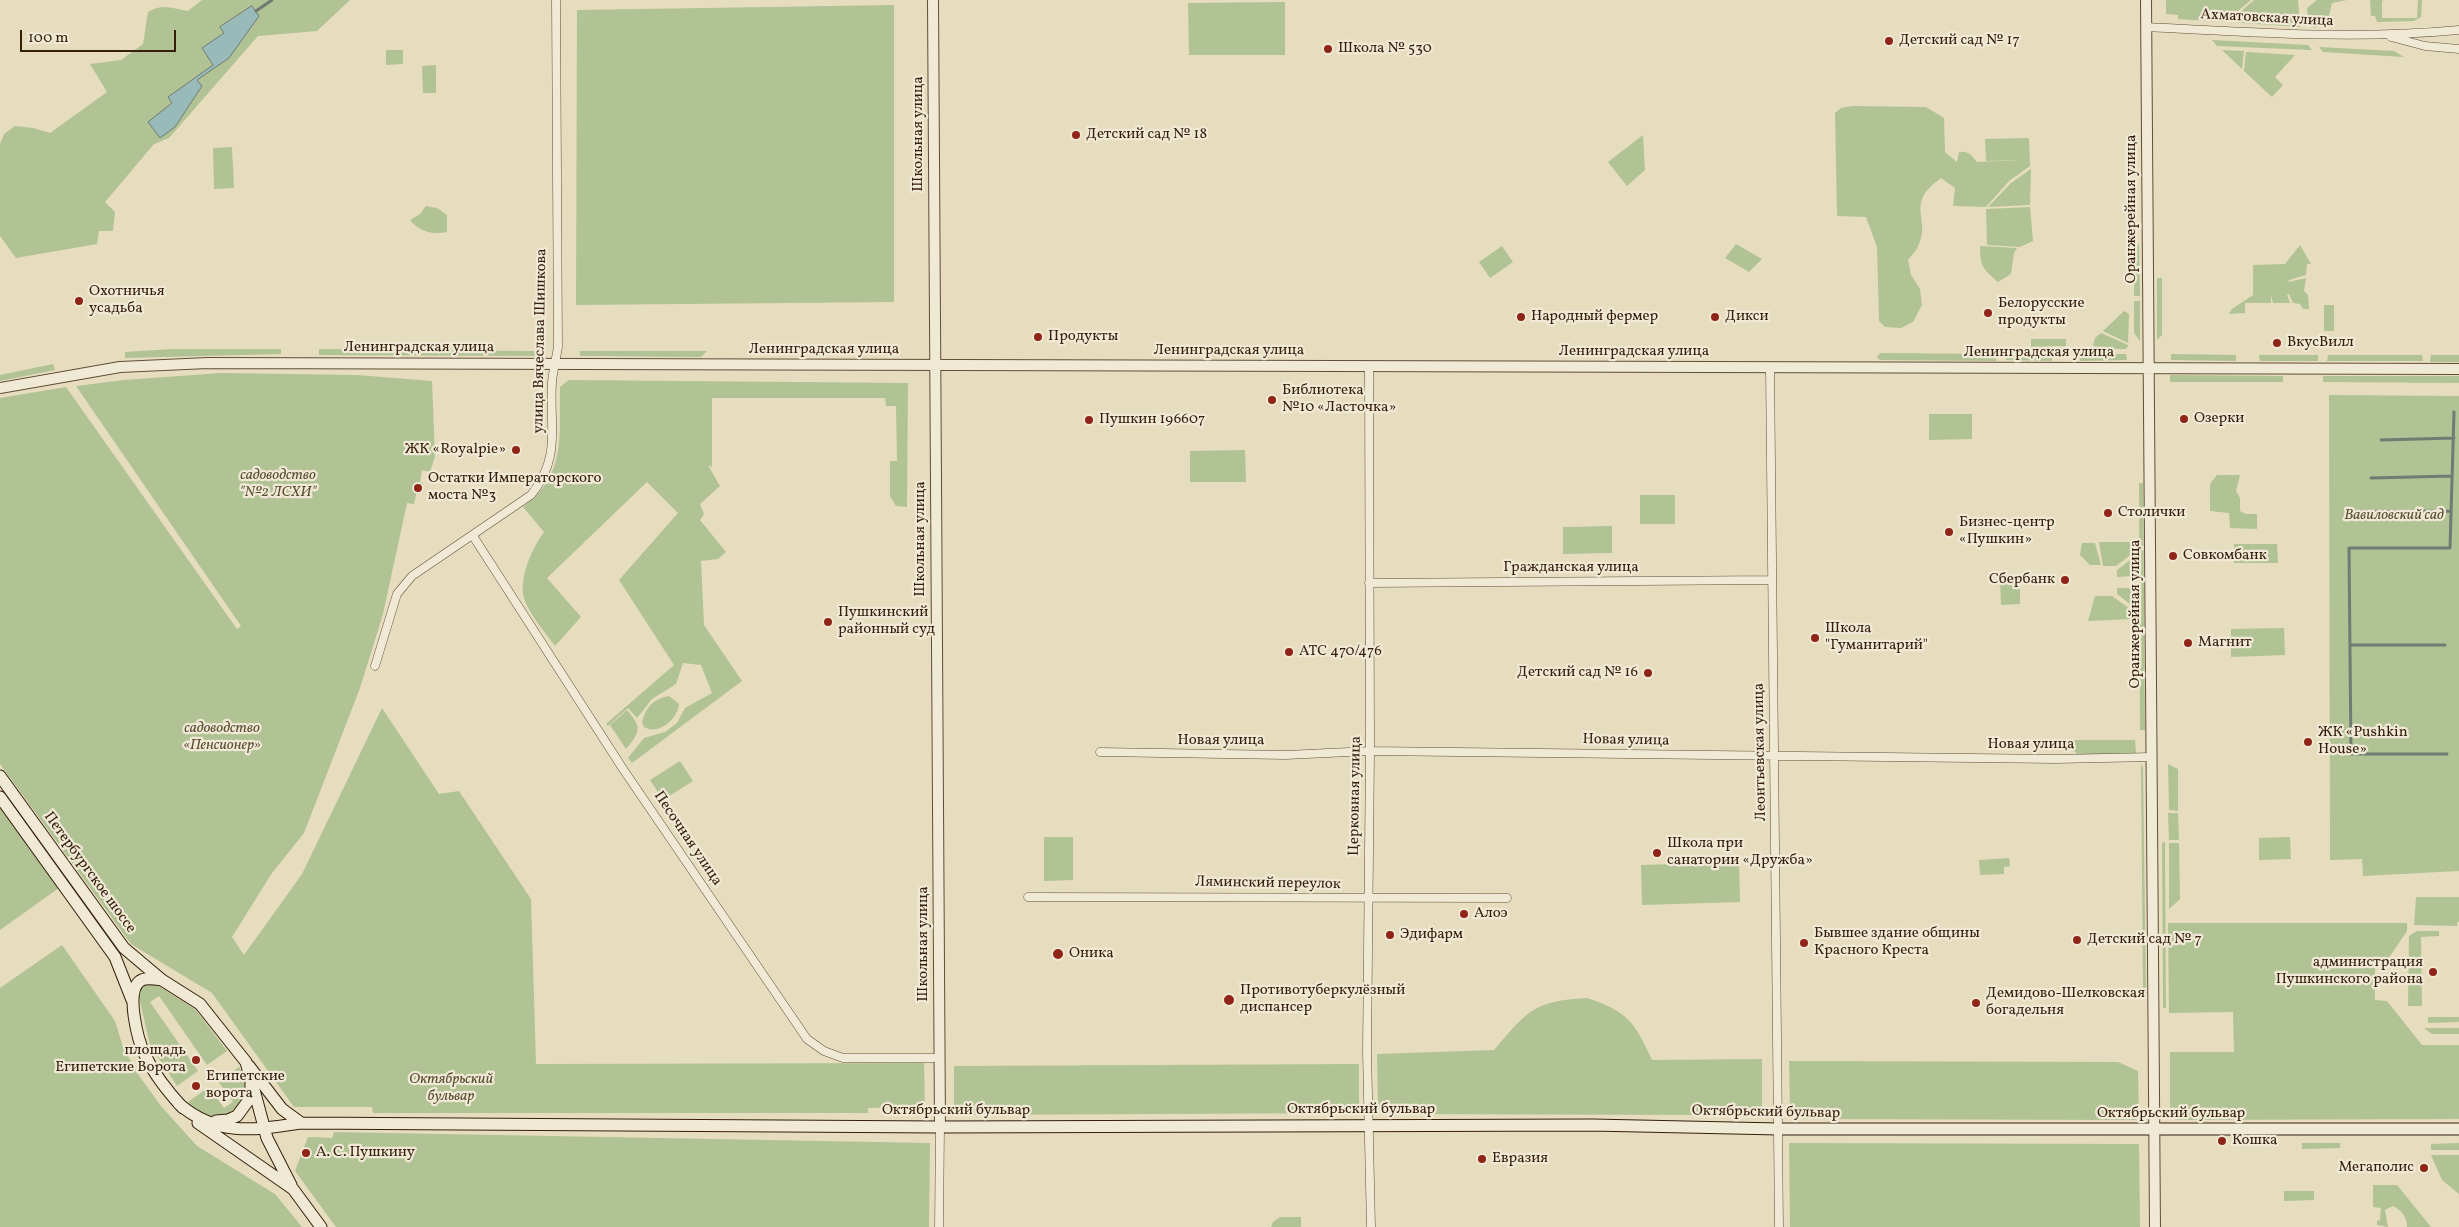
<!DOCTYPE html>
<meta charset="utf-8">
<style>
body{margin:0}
#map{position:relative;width:2459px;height:1227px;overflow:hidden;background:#e6ddbe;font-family:Vollkorn,serif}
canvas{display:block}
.scale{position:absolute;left:20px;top:30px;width:156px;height:22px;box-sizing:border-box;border:2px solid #351e0a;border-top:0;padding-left:6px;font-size:15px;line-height:18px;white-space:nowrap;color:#351e0a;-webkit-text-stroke:4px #efe9d5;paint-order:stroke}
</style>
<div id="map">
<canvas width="2459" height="1227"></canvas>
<div class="scale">100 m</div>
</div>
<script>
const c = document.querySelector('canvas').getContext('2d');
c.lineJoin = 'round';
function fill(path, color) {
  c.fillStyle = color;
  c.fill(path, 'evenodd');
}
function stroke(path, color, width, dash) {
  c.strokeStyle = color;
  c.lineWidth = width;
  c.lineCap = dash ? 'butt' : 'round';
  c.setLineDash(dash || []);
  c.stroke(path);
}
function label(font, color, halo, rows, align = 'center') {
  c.font = font + ' Vollkorn,serif';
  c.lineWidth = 4.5;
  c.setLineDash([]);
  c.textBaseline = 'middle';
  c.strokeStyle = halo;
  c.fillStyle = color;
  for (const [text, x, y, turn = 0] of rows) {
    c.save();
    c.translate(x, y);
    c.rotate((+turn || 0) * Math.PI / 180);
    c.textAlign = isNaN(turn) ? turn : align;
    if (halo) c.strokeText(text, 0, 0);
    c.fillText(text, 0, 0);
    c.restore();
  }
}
fill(new Path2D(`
 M202,0H350L317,31L258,36L169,138L154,144L105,202L115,212L113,231H99L97,244L16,258L0,236V144L4,134L15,126L33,128L50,133L107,92L90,64L121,60L143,44L148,12C161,3 173,8 188,11Z
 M2166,0H2251L2225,22L2178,19V15L2166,14Z
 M2254,0H2298L2300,27L2229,22Z
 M2317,0H2347L2332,3L2328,20L2315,28L2308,22L2307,8Z
 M2370,0H2384L2382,1V18H2417L2418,0H2422L2421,17L2414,21L2377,22L2375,16H2371Z
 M1285,2V55H1189L1188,3Z
 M894,5V302L576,305L577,10Z
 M2212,40L2308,45L2312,50L2217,46Z
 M2319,47L2394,51L2404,57L2323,52Z
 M386,50H403V64L386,65Z
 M2222,50L2244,51L2242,69Z
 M2246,52L2295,55L2275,77L2283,85L2272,97L2244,71Z
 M436,65V93H423L422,66Z
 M1852,106L1926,107L1944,118L1945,152L1957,162L1959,152C1969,151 1971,155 1977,162L2022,160L1986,161L1985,139L2028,138L2029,139L2030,166L2009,181L1986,207L1953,206L1955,188L1941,178C1904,204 1931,218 1919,244C1917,250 1912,255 1908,260L1911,275L1920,289L1922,305L1913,322L1901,328L1885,327L1879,321L1877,247L1866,217L1837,216L1835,113L1841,108Z
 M1643,135L1645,170L1627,186L1608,162Z
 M232,147L234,188L214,189L213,148Z
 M2031,169L2030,205L1988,207L2011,183Z
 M426,206L437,208L447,215V232C432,235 420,232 410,220L420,214Z
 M2030,207L2033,241L2020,247L1987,245L1986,209Z
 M2139,243L2140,296H2134L2135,251Z
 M1736,244L1762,259L1749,272L1725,258Z
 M2300,245L2311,264H2307L2306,275L2289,280L2288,282L2306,278L2304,291L2308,295L2309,309H2303L2300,304L2293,303L2289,294L2287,295L2290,303H2273L2271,295V303H2245V313L2229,314L2232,309L2253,295V265L2285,264Z
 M1502,246L1513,262L1490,278L1479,262Z
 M1980,246L2017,248L2014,253L2011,274L1998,282C1983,269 1980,266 1980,246Z
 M2157,278H2162V335L2157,340Z
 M2134,301H2140V341L2134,333Z
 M2324,305H2334V331H2324Z
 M2124,311L2129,314L2128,343L2103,331Z
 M2101,333L2128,345V346L2126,349H2097L2093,345L2095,338Z
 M2031,339H2066V346L2031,347Z
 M172,349H281V354L125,358V352Z
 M319,349L535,351V356L319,355Z
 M580,351H707L701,357L580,356Z
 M1880,353L1996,354V361L1880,360L1877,357Z
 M2052,353V361L2006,360L2004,354Z
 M2079,354H2126L2127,360L2080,361Z
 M2171,354L2236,355V361L2171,360Z
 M2259,355H2318V361H2260Z
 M2328,355H2422L2423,361H2327Z
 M2431,355H2459V362H2430Z
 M53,364L55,370L0,381V375Z
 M221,373L357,375L432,381L435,456L430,472L422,470L420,482L423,483L421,492L417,491L414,504L407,503L383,614L360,688L304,833L272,873L232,937L244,955L302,874L382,708L439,794L459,791L531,899L536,1064L924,1063L925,1107L868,1108V1113H373L372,1107H294L212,993L131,944L0,764V398L66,387L237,629L241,626L76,386L124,380Z
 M2170,375L2283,376V382H2170Z
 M2323,376H2459V383L2323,382Z
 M569,380L908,383L907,507L896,506L890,496V461H897L896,406H886L885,398H712V467L708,465L720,486L700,504L704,514L700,520L726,552L718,559L701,561L704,625L742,681L632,763L628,758L644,738L665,732L677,723L685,708L712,693L701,665L683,663L676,684L652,699L637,718L628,708L608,726L606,724L674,665L619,580L678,513L647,482L547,578L581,617L555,646C545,632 531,617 525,601C517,581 532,548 544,532L523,507C567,475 559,435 560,387Z
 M2329,395L2459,396V871L2363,876L2362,859L2330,860Z
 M1929,414H1972V439L1929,440Z
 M1245,450L1246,482H1190V451Z
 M2217,475H2240L2236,491L2240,498V511L2246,514H2257V529L2230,528L2229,513L2210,511V484Z
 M2139,483H2143L2145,730H2140Z
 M1640,495H1675V524H1640Z
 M1612,526V553L1563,554V527Z
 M2099,542H2134L2133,553L2116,566H2103Z
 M2082,543H2095L2101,565H2090L2080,555Z
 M2234,544H2277L2278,563H2234Z
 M2134,557V576L2117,577V570Z
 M2020,579V604L2001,605L2000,580Z
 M2117,588H2134V607L2117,594Z
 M2095,596H2112L2134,612V619L2088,621Z
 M2284,628L2285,655L2231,657V629Z
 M669,696L679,704C678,718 659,736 644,727L642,722C646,707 653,699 669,696Z
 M627,710C642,728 641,731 626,749L610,725Z
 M2064,740H2135L2136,753L2078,755Z
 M680,761L693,781L663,800L650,780Z
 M2141,764L2143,768L2146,990H2143Z
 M2168,764L2178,769V811L2169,810Z
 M0,807L59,888L0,930Z
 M2168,813H2178L2179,840H2169Z
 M1044,837H1073V880L1044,881Z
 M2290,837L2291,859L2259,860V838Z
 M2165,842L2166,1008H2163L2162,843Z
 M2169,843H2179L2180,899L2169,909Z
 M2009,858L2010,866L2004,867V874L1980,875L1979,860Z
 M1739,862L1740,902L1642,905L1641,865Z
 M2416,897H2459V922H2457V926L2414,925Z
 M2168,923H2407V931L2388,959L2375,960V1000L2387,1001L2422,1045H2459V1119L2175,1120V1113H2170V1052H2234L2233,1012L2169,1013Z
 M2417,931H2439V936L2421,937L2422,1006H2408L2409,936Z
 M62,945L115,1021L123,1047L140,1077L161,1106L197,1146L275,1194L302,1227H0V988Z
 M148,983L157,985L195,1009L227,1051L207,1065L159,996L150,1002L198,1071L177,1086L150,1045L139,997L141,988Z
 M1587,998C1628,1012 1634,1021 1652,1060L1762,1059V1108L1715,1109L1712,1115L1389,1114L1378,1108L1377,1054L1494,1050C1528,1011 1533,1001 1587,998Z
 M2428,1017H2459V1022L2428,1023Z
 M2424,1028H2459V1034H2432Z
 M1789,1061L2118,1062L2138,1071L2139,1116L2136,1120L1803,1119V1113L1790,1111Z
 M1359,1064V1105L1354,1109L1353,1113L959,1115L954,1108V1066Z
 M239,1067C261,1104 215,1136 188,1102L209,1087L224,1108L233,1102L218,1081Z
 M334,1132L930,1143L929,1227H336L295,1171L308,1137L332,1138Z
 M1789,1143L2139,1144L2140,1227H1790Z
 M2302,1143H2340V1148L2302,1149Z
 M2459,1143V1150H2431V1144Z
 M2431,1155H2459V1194L2442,1180Z
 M2373,1185H2397L2431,1227H2407C2408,1219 2401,1209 2393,1206L2385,1210L2388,1227L2377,1225V1221L2380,1220L2381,1208L2373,1207Z
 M2284,1191H2314V1200L2284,1201Z
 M1280,1217H1301V1227H1271L1273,1222Z`), '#b1c295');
const water = new Path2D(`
 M252,6L259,16L229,58L197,80L202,86L175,127L160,138L148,122L172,103L168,97L213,65L202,48L224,33L220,27Z`);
fill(water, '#98bab8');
stroke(water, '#707c72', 1);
stroke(new Path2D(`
 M256,11L272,0
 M2381,440L2454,438
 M2371,478L2452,476
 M2352,512L2451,511
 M2350,645H2445
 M2447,754H2351L2349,548H2450L2454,412`), '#707c72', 3);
const minor = new Path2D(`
 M2146,27C2252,32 2353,40 2459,30
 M2391,37L2425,46L2459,49
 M1369,366L1370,751L1367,1052L1371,1227
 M1770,367L1779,1227
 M473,536L623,769L807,1039L824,1051L843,1058H939
 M1369,583L1772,580
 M375,666L397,594L412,576L531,495C562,456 549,427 552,382C553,371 556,359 558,347L556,0
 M1100,752L1286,755L1370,751L2056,759L2152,757
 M1028,897L1507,898
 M939,1227L940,1127`);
const tertiary = new Path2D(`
 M933,0L940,1127
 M2146,0L2155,1227
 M0,388L120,367L208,363L2459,369`);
const secondary = new Path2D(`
 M0,776L124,948L162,980L200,1004L246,1062L251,1080V1091L248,1101L237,1116L228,1120L216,1121
 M0,797L115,957L132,1000
 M162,980C155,979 146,977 140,981C125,992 138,1041 145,1055C154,1074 169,1093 183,1108
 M249,1066L282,1109L301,1123
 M253,1086L267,1138L291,1185
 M179,1104C217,1137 255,1130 301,1123L940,1127L1592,1125L1779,1129H2459
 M198,1123L293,1189L321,1227`);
stroke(minor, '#614e37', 9);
stroke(tertiary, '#614e37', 12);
stroke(secondary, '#351e0a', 13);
stroke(minor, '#efe9d5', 8);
stroke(tertiary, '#efe9d5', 10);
stroke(secondary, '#efe9d5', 11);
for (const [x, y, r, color] of [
 [1889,41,5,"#8f2418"],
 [1328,49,5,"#8f2418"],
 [1076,135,5,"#8f2418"],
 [79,301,5,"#8f2418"],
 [1988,313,5,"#8f2418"],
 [1521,317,5,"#8f2418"],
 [1715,317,5,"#8f2418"],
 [1038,337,5,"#8f2418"],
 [2277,343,5,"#8f2418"],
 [1272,400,5,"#8f2418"],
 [2184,419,5,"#8f2418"],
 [1089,420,5,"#8f2418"],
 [516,450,5,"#8f2418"],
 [418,488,5,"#8f2418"],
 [2108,513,5,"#8f2418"],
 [1949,532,5,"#8f2418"],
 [2173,556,5,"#8f2418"],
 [2065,580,5,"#8f2418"],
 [828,622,5,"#8f2418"],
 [1815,638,5,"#8f2418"],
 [2188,643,5,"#8f2418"],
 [1289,652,5,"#8f2418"],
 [1648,673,5,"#8f2418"],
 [2308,742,5,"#8f2418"],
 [1657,853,5,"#8f2418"],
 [1464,914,5,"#8f2418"],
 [1390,935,5,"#8f2418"],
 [2077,940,5,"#8f2418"],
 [1804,943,5,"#8f2418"],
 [1058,954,6,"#8f2418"],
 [2433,972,5,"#8f2418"],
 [1229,1000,6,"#8f2418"],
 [1976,1003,5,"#8f2418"],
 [196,1060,5,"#8f2418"],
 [196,1086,5,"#8f2418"],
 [2222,1141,5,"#8f2418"],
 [306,1153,5,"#8f2418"],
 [1482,1159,5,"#8f2418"],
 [2424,1168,5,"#8f2418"]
]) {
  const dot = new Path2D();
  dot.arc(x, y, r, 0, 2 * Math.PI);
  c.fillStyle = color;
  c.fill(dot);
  stroke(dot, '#efe9d5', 2);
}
label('15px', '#351e0a', '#efe9d5', [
 ["Ахматовская улица",2267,19,3],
 ["Школьная улица",919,134,-90],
 ["Оранжерейная улица",2132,209,-90],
 ["улица Вячеслава Шишкова",541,341,-89],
 ["Ленинградская улица",419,348],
 ["Ленинградская улица",824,350],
 ["Ленинградская улица",1229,351],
 ["Ленинградская улица",1634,352],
 ["Ленинградская улица",2039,353],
 ["Школьная улица",921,539,-90],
 ["Гражданская улица",1571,568],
 ["Оранжерейная улица",2136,614,-90],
 ["Новая улица",1221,741],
 ["Новая улица",1626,741,1],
 ["Новая улица",2031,745],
 ["Леонтьевская улица",1761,752,-91],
 ["Церковная улица",1356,796,-89],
 ["Песочная улица",687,839,56],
 ["Петербургское шоссе",89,873,54],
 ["Ляминский переулок",1268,884,1],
 ["Школьная улица",924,944,-90],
 ["Октябрьский бульвар",1361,1110],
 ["Октябрьский бульвар",956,1111],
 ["Октябрьский бульвар",1766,1113,1],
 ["Октябрьский бульвар",2171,1114]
]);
label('15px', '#351e0a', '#efe9d5', [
 ["Детский сад № 17",1899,41],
 ["Школа № 530",1338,49],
 ["Детский сад № 18",1086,135],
 ["Охотничья",89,292],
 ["усадьба",89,309],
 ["Белорусские",1998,304],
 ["продукты",1998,321],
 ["Народный фермер",1531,317],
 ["Дикси",1725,317],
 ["Продукты",1048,337],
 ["ВкусВилл",2287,343],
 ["Библиотека",1282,391],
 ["№10 «Ласточка»",1282,408],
 ["Озерки",2194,419],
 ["Пушкин 196607",1099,420],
 ["ЖК «Royalpie»",506,450,"right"],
 ["Остатки Императорского",428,479],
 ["моста №3",428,496],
 ["Столички",2118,513],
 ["Бизнес-центр",1959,523],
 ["«Пушкин»",1959,540],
 ["Совкомбанк",2183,556],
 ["Сбербанк",2055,580,"right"],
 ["Пушкинский",838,613],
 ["районный суд",838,630],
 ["Школа",1825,629],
 ["\"Гуманитарий\"",1825,646],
 ["Магнит",2198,643],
 ["АТС 470/476",1299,652],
 ["Детский сад № 16",1638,673,"right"],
 ["ЖК «Pushkin",2318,733],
 ["House»",2318,750],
 ["Школа при",1667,844],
 ["санатории «Дружба»",1667,861],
 ["Алоэ",1474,914],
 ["Бывшее здание общины",1814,934],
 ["Красного Креста",1814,951],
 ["Эдифарм",1400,935],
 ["Детский сад № 7",2087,940],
 ["Оника",1069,954],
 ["администрация",2423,963,"right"],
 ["Пушкинского района",2423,980,"right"],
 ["Противотуберкулёзный",1240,991],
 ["диспансер",1240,1008],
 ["Демидово-Шелковская",1986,994],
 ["богадельня",1986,1011],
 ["площадь",186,1051,"right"],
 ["Египетские Ворота",186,1068,"right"],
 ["Египетские",206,1077],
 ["ворота",206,1094],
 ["Кошка",2232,1141],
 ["А. С. Пушкину",316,1153],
 ["Евразия",1492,1159],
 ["Мегаполис",2414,1168,"right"]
], 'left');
label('italic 15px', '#5a4f34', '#efe9d5', [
 ["садоводство",278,476],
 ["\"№2 ЛСХИ\"",278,493],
 ["Вавиловский сад",2394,516],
 ["садоводство",222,729],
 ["«Пенсионер»",222,746],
 ["Октябрьский",451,1080],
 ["бульвар",451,1097]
]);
</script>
